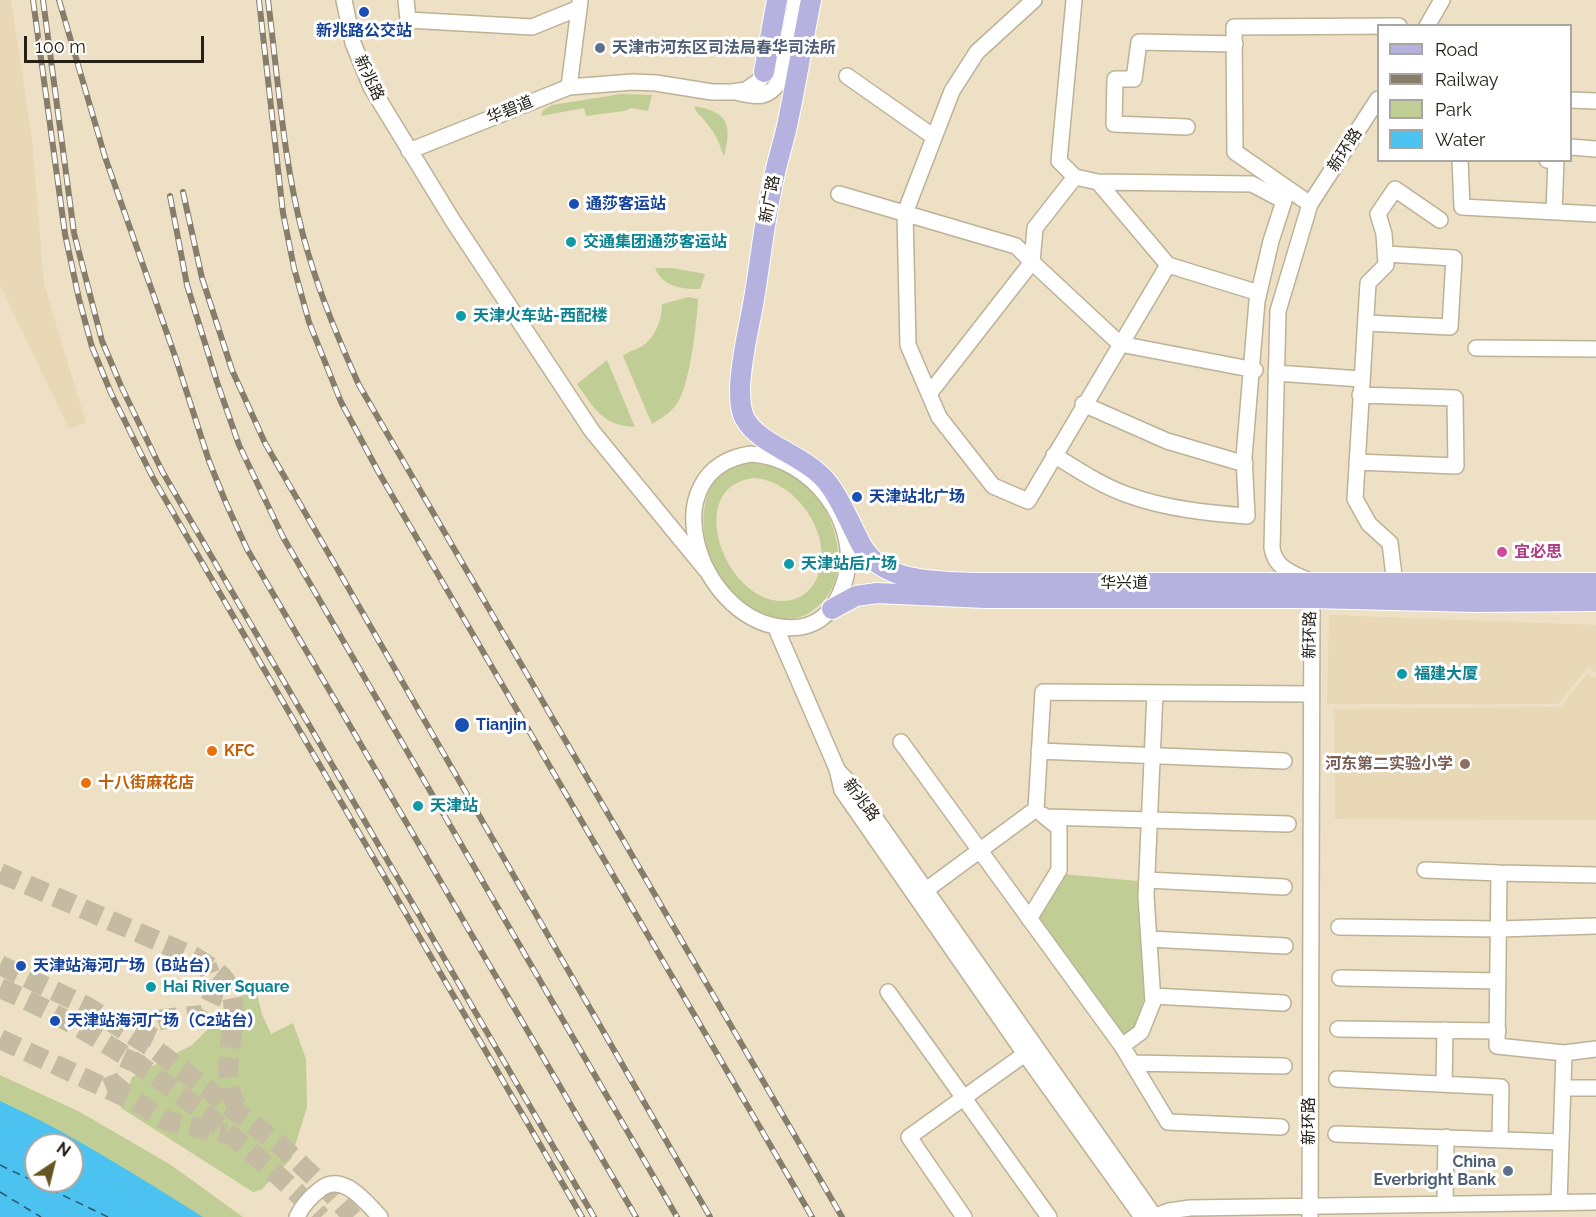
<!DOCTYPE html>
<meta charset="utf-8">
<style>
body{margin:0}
#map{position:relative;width:1596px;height:1217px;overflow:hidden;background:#ede0c5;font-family:Raleway,sans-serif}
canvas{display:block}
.legend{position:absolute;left:1377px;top:24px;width:195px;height:138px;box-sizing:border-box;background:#fff;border:2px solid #a8a6a2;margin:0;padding:8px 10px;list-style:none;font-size:18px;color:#252016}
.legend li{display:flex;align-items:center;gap:12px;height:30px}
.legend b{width:30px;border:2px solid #a8a6a2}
.north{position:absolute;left:24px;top:1133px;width:60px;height:60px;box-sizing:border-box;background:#fff;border:2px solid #a8a6a2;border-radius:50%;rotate:35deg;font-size:16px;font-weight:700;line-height:24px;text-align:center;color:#252016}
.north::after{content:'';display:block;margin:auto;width:21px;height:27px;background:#655623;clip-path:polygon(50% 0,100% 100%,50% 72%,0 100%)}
.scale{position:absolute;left:24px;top:36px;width:180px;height:27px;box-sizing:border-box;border:3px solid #252016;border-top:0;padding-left:8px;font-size:18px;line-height:21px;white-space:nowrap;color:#252016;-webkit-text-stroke:4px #fff;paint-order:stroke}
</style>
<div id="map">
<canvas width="1596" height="1217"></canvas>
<ul class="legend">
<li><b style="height:8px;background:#b5b2df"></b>Road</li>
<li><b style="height:8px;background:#867d6b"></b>Railway</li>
<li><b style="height:16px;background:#c0ce95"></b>Park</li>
<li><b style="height:16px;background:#4bc2ef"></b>Water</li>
</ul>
<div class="north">N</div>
<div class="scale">100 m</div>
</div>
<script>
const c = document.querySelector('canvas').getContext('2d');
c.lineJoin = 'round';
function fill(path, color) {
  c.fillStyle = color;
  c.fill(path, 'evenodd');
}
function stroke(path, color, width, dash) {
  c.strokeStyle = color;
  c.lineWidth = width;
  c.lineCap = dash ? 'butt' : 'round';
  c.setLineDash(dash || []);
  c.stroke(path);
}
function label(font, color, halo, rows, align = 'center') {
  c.font = font + ' Raleway,"Noto Sans SC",sans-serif';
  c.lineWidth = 6;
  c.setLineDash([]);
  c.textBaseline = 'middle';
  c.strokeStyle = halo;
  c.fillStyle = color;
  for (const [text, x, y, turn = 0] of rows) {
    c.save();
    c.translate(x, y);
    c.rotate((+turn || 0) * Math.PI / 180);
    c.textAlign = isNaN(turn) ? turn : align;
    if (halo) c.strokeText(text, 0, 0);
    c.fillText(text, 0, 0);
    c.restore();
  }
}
fill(new Path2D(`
 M0,0H11L32,139L44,284L86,423L69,429L0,285Z
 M1329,615L1596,625V673L1588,667L1558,704H1327Z
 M1588,673L1596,679V820L1335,819L1334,709L1560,707Z`), '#e8d8b5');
fill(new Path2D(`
 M621,94L652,95L648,111L632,108L624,111L586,116L584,108L541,116L543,110L552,105Z
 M694,106C729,112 732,125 724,157C720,145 716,134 708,125C703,117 696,114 694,106Z
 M655,268H672L705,274L700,289C681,289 663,287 655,268Z
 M689,297L698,299C697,322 690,383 678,402C672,412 662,418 652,424L623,356C628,351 635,350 641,347C655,338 662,320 662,304Z
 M607,360L635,427C603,426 594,408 577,384Z
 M765,462C779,467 794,472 805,483C839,515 857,584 809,613C797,620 782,620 770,617C745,609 724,589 714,566C697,532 697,475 742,463C749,461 757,462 765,462ZM754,478C801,481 842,548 811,588C804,596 794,601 783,601C724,602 683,486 754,478Z
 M1062,874L1138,881L1145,996L1134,1029L1114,1041L1033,923Z
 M256,990L262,1014L271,1034L293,1023L306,1059L307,1107L291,1159L261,1190L253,1192L121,1108L132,1077L192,1045L224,1013L236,998Z
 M0,1075L80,1112L171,1165L243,1217H0ZM36,1145H72V1181H36Z`), '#c0ce95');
fill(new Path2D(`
 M0,1101C71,1133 137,1176 203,1217H0ZM36,1145H72V1181H36Z`), '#4bc2ef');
stroke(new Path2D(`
 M0,1165L108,1217
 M0,1192L41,1217`), '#29596d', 1.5, [8, 6]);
stroke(new Path2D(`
 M0,873L195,957C205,964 219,971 225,980C250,1016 210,1067 240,1112
 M0,965L86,1006L156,1050L280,1145L331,1193L353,1217
 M0,988C93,1028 175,1086 251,1152C275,1173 299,1193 321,1217
 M0,1039L136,1102L167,1121L226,1134
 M106,1088L121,1082L126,1076L149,1024L163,1019L202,1015C217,997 216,986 207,966`), '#c5baa2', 20, [20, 10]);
const minor = new Path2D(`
 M344,0L353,43L371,87L453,221L592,431L706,570
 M406,0L408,20L532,27L579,8
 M1034,0L977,52L952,91L905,213L908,345L939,417L993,486L1028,501L1168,265
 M1074,0L1059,161L1075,177L1035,228L1032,262L1120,344L1255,370
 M1427,26L1442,0
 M847,76L934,137
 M569,87L580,1
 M735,92C756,96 766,101 780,81L796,0
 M1570,100L1596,101
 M1187,127L1114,124L1115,79H1134L1139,42L1235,44
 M1570,147L1596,149
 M409,151L569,87L633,82L656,83L712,92H732L746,90L759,81L764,72
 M1460,160L1462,207L1596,214
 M1547,160L1556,161L1554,212
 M1098,182L1168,265L1259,293
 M839,194L1016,246L1032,262L929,394
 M1310,204L1235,152L1234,27L1399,26
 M1366,323L1450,327L1454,258L1386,254
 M1476,348L1596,349
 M1276,373L1361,379
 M1083,404L1167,441L1245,464
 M751,454C811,457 864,524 844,583C840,596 834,608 823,617C811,627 795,629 780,627C696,615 651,469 751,454Z
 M1054,455C1078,470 1102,486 1128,495C1167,509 1207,513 1247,516L1244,457L1257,301L1271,241L1284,201L1252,184L1098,182L1075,177
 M1357,462L1456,466L1455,398L1360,395
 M1395,584L1390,543L1369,524L1355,499L1368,283L1386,265L1384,234L1378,214L1395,189L1440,220
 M775,626L837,769L842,790L1025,1054L1142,1217
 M901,742L1122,1046L1168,1122L1281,1127
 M1039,751L1284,761
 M837,770L852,785L1155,1217
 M1046,817L1288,824
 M1425,870L1499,873
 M1596,875L1499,873L1497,1046L1564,1053L1596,1049
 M1147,880L1284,887
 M926,890L1036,809L1043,692L1310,694
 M1029,919L1059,870V828L1043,815
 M1339,927L1499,929L1596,926
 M1149,939L1285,946
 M1340,978L1498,981
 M888,992L1049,1217
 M1153,996L1283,1003
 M1338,1029L1498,1031
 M1122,1046L1141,1032L1153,1002L1146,896L1155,693
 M1132,1063L1284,1066
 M1337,1079L1501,1087L1500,1139
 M1444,1084L1445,1030
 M1563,1088H1596
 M1336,1134L1561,1142
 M1445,1203L1446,1137
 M1559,1203L1564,1053
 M297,1217C302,1206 308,1199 318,1191C341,1170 364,1200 380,1217
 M964,1217L909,1137L1025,1054
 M1153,1217L1169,1211L1190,1208L1596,1202
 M1310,1217L1312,582C1294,574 1275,569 1272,548L1278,311L1310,204L1378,99`);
const major = new Path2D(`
 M811,0C803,39 797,78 789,116C786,135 779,154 775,173C765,215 761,257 754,299C749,328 741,358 740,388C740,398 740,410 745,419C761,447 808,455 830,486C843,504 851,526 862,546C884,584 939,581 978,583H1596
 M764,72L777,0
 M832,609L856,596L877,593L985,598H1311L1474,602L1596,601`);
stroke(minor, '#bdb196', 18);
stroke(major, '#fff', 22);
stroke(minor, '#fff', 15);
stroke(major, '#b5b2df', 20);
const rail = new Path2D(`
 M33,0L65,234L79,299L92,347L111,393L153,478L582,1217
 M43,0L74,233L102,341L121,386L162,471L594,1217
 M59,0L105,157L176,359L209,461L226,503L247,549L636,1217
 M259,0L283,213L294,268L309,322L341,402L379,473L812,1217
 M268,0C278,78 283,159 303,235C317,288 337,336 359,385L842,1217
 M183,192L202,278L232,370L265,443L710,1217
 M170,196L187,285L217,382L239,445L283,537L677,1217`);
stroke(rail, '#867d6b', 6);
stroke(rail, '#fff', 4, [11]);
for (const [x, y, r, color] of [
 [364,12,6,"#1a4fb4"],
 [600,48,6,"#5c6f8a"],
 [574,204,6,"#1a4fb4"],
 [571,242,6,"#0f9aa8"],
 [461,316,6,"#0f9aa8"],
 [857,497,6,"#1a4fb4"],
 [1502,552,6,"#d1479c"],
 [789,564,6,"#0f9aa8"],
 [1402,674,6,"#0f9aa8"],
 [462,725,8,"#1a4fb4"],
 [212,751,6,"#e8710a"],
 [1465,764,6,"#8d6e63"],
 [86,783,6,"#e8710a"],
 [418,806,6,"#0f9aa8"],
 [21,966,6,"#1a4fb4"],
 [151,987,6,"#0f9aa8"],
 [55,1021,6,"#1a4fb4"],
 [1508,1171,6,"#5c6f8a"]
]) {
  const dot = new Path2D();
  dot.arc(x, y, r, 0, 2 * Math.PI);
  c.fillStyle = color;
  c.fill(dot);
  stroke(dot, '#fff', 2);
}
label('bold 16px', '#164399', '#fff', [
 ["新兆路公交站",364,31,"center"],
 ["通莎客运站",586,204],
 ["天津站北广场",869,497],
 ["Tianjin",476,725],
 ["天津站海河广场（B站台）",33,966],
 ["天津站海河广场（C2站台）",67,1021]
], 'left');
label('bold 16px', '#4e5e75', '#fff', [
 ["天津市河东区司法局春华司法所",612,48],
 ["China",1496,1162,"right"],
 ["Everbright Bank",1496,1180,"right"]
], 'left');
label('16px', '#252016', '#fff', [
 ["新兆路",369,78,65],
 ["华碧道",510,110,-22],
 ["新环路",1345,150,-57],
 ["新广路",770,199,-79],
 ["华兴道",1124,583],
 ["新环路",1310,635,-89],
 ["新兆路",861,800,53],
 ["新环路",1309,1121,-90]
]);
label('bold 16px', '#0d838f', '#fff', [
 ["交通集团通莎客运站",583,242],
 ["天津火车站-西配楼",473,316],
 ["天津站后广场",801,564],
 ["福建大厦",1414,674],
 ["天津站",430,806],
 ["Hai River Square",163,987]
], 'left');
label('bold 16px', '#b23c85', '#fff', [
 ["宜必思",1514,552]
], 'left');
label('bold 16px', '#c56008', '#fff', [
 ["KFC",224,751],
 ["十八街麻花店",98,783]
], 'left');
label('bold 16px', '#785e54', '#fff', [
 ["河东第二实验小学",1453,764]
], 'right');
</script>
